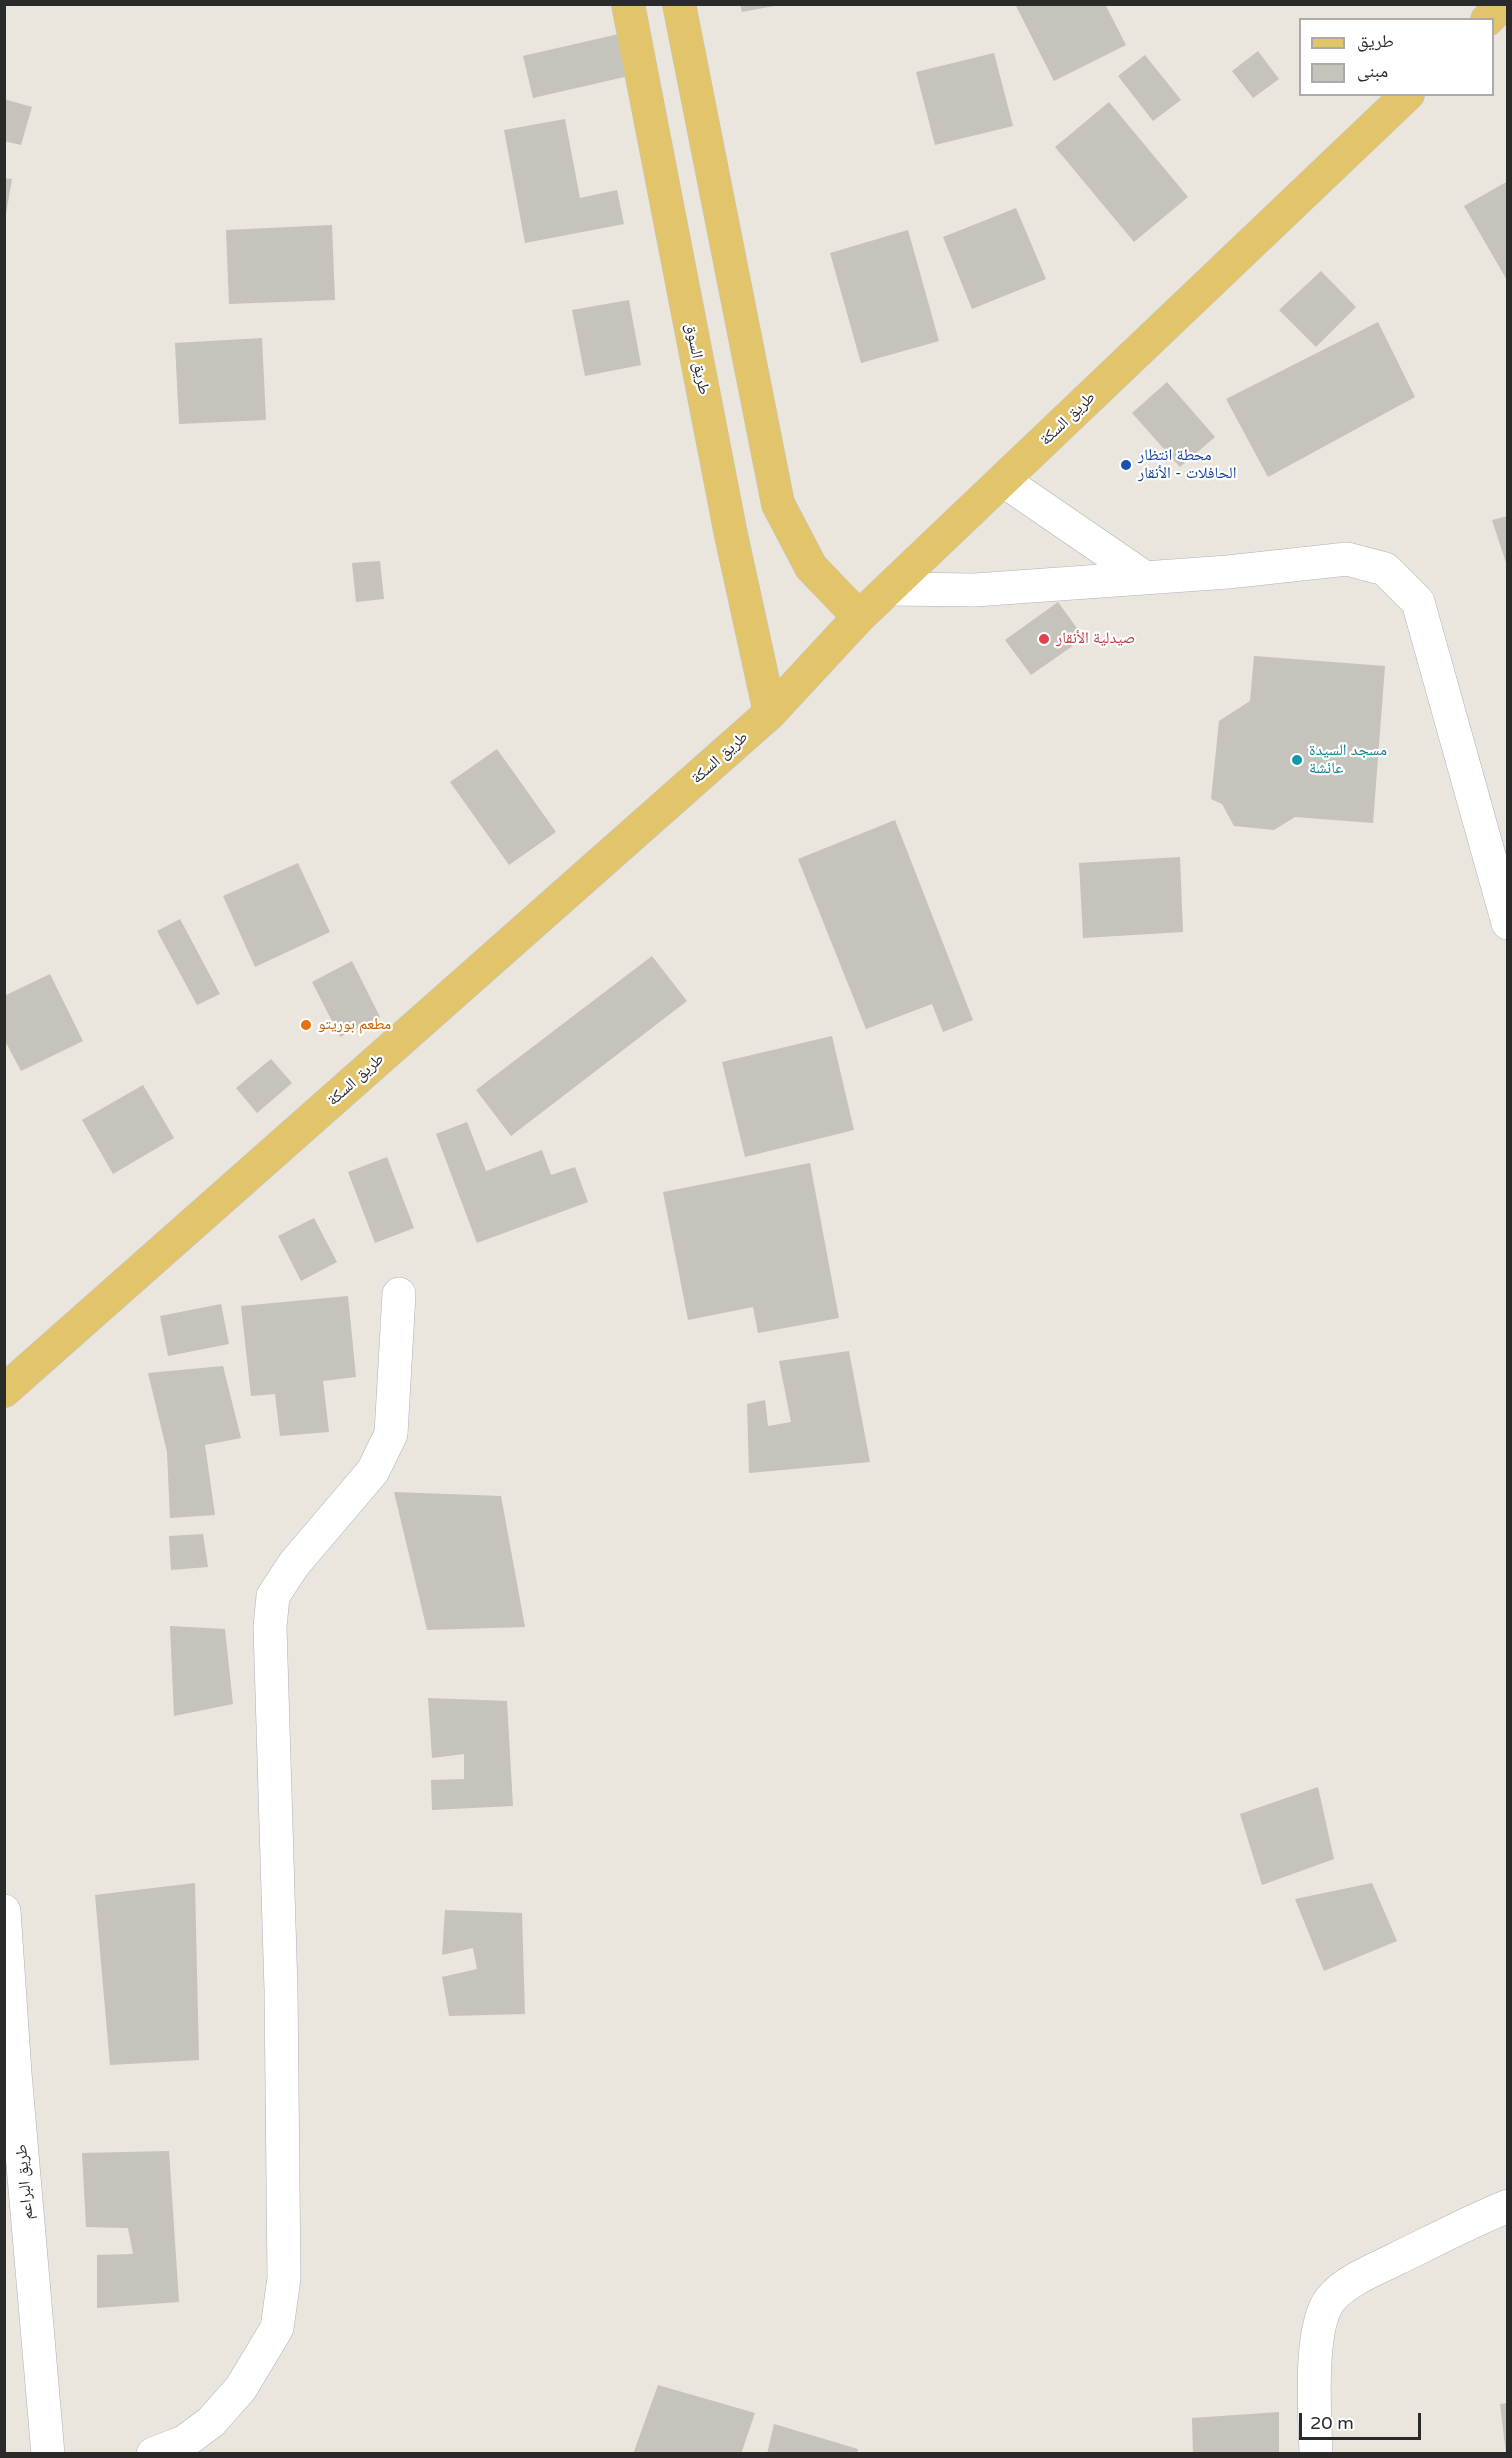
<!DOCTYPE html>
<meta charset="utf-8">
<style>
body{margin:0}
#map{position:relative;width:1512px;height:2458px;overflow:hidden;background:#eae5dd;font-family:"Varela Round","Noto Naskh Arabic",sans-serif}
canvas{display:block}
.frame{position:absolute;inset:0;border:6px solid #2a2a2a;pointer-events:none}
.legend{position:absolute;left:1299px;top:18px;width:195px;height:78px;box-sizing:border-box;background:#fff;border:2px solid #aaa;margin:0;padding:8px 10px;list-style:none;font-size:18px;color:#2a2a2a}
.legend li{display:flex;align-items:center;gap:12px;height:30px}
.legend b{width:30px;border:2px solid #aaa}
.scale{position:absolute;left:1299px;top:2413px;width:122px;height:27px;box-sizing:border-box;border:3px solid #2a2a2a;border-top:0;padding-left:8px;font-size:18px;line-height:21px;white-space:nowrap;color:#2a2a2a;-webkit-text-stroke:4px #fff;paint-order:stroke}
</style>
<div id="map">
<canvas width="1512" height="2458"></canvas>
<div class="frame"></div>
<ul class="legend">
<li><b style="height:8px;background:#e2c56b"></b>طريق</li>
<li><b style="height:16px;background:#c6c3bc"></b>مبنى</li>
</ul>
<div class="scale">20 m</div>
</div>
<script>
const c = document.querySelector('canvas').getContext('2d');
c.lineJoin = 'round';
function fill(path, color) {
  c.fillStyle = color;
  c.fill(path, 'evenodd');
}
function stroke(path, color, width, dash) {
  c.strokeStyle = color;
  c.lineWidth = width;
  c.lineCap = dash ? 'butt' : 'round';
  c.setLineDash(dash || []);
  c.stroke(path);
}
function label(font, color, halo, rows, align = 'center') {
  c.font = font + ' "Varela Round","Noto Naskh Arabic",sans-serif';
  c.lineWidth = 4.5;
  c.setLineDash([]);
  c.textBaseline = 'middle';
  c.strokeStyle = halo;
  c.fillStyle = color;
  for (const [text, x, y, turn = 0] of rows) {
    c.save();
    c.translate(x, y);
    c.rotate((+turn || 0) * Math.PI / 180);
    c.textAlign = isNaN(turn) ? turn : align;
    if (halo) c.strokeText(text, 0, 0);
    c.fillText(text, 0, 0);
    c.restore();
  }
}
fill(new Path2D(`
 M740,4H774V6L742,12Z
 M1015,4H1105L1126,45L1054,81Z
 M623,33L633,75L533,98L523,56Z
 M1258,51L1279,79L1253,98L1232,71Z
 M994,53L1013,126L935,145L916,72Z
 M1145,55L1181,100L1153,121L1118,76Z
 M4,99L32,107L21,145L4,141Z
 M1109,102L1188,197L1134,242L1055,147Z
 M565,119L580,198L617,190L624,224L525,243L504,130Z
 M4,178L12,179L6,214L4,213Z
 M1508,181V282L1464,206Z
 M1016,208L1046,279L972,309L943,237Z
 M332,225L335,300L229,304L226,230Z
 M908,230L939,341L861,363L830,253Z
 M1321,271L1356,307L1316,347L1279,310Z
 M629,300L641,365L585,376L572,310Z
 M1378,322L1415,397L1268,477L1226,399Z
 M262,338L266,420L179,424L175,343Z
 M1167,382L1215,437L1180,467L1132,413Z
 M1508,516V566H1507L1492,520Z
 M380,561L384,599L356,602L352,563Z
 M1058,602L1084,638L1031,675L1005,640Z
 M1254,656L1385,666L1373,823L1295,817L1274,830L1234,826L1222,804L1211,799L1219,721L1250,701Z
 M497,749L556,832L509,865L450,782Z
 M895,820L973,1020L943,1032L932,1004L866,1029L798,859Z
 M1180,857L1183,932L1083,938L1079,863Z
 M298,863L330,932L255,967L223,896Z
 M180,919L220,994L197,1005L157,931Z
 M652,956L687,1001L511,1136L476,1090Z
 M352,961L380,1017L340,1037L312,982Z
 M50,974L83,1041L21,1071L4,1039V996Z
 M832,1036L854,1130L745,1157L722,1062Z
 M271,1059L292,1083L257,1113L236,1088Z
 M143,1085L174,1138L113,1174L82,1120Z
 M467,1122L486,1171L542,1150L551,1175L575,1167L588,1202L477,1243L436,1134Z
 M387,1157L414,1228L375,1243L348,1172Z
 M810,1163L839,1318L758,1333L753,1307L688,1320L663,1192Z
 M314,1218L337,1262L301,1281L278,1236Z
 M348,1296L356,1377L323,1381L329,1432L280,1436L275,1394L251,1396L241,1306Z
 M221,1304L229,1344L168,1356L160,1316Z
 M849,1351L870,1462L749,1473L747,1404L765,1400L768,1426L791,1422L779,1361Z
 M223,1366L241,1438L205,1445L215,1515L170,1518L167,1452L148,1373Z
 M394,1492L501,1496L525,1627L427,1630Z
 M203,1534L208,1567L171,1570L169,1536Z
 M170,1626L225,1629L233,1704L174,1716Z
 M428,1698L507,1701L513,1806L432,1810L431,1780L464,1779V1754L432,1758Z
 M1318,1787L1334,1859L1262,1885L1240,1814Z
 M195,1883L199,2060L110,2065L95,1895Z
 M1372,1883L1397,1941L1324,1971L1295,1899Z
 M445,1910L522,1913L525,2014L449,2016L442,1977L477,1969L473,1948L442,1955Z
 M169,2151L179,2302L97,2308V2255L133,2254L128,2228L86,2227L82,2153Z
 M658,2385L755,2413L741,2454H633Z
 M1508,2403V2454H1506L1500,2404Z
 M1279,2412V2454H1193L1192,2418Z
 M774,2424L858,2449L857,2454H767Z`), '#c6c3bc');
const minor = new Path2D(`
 M1004,481L1144,577
 M891,589L975,590L1228,572L1347,559L1385,569L1418,602L1508,923
 M4,1911L15,2073L48,2454
 M153,2454L184,2442L211,2422L241,2388L277,2328L284,2278L281,1990L270,1627L273,1596L294,1564L373,1471L391,1434L399,1294
 M1316,2454C1315,2417 1308,2329 1330,2300C1343,2282 1376,2269 1396,2259C1433,2241 1469,2222 1508,2206`);
const major = new Path2D(`
 M628,4L731,535L770,713
 M679,4L778,504L811,567L859,617
 M1487,20L1503,4
 M4,1391L770,713L859,617L1408,94`);
stroke(minor, '#aeb0b9', 34);
stroke(major, '#c3c3c3', 34);
stroke(minor, '#fff', 33);
stroke(major, '#e2c56b', 33);
for (const [x, y, r, color] of [
 [1126,465,6,"#1a4fb4"],
 [1044,639,6,"#e0444e"],
 [1297,760,6,"#0f9aa8"],
 [306,1025,6,"#e8710a"]
]) {
  const dot = new Path2D();
  dot.arc(x, y, r, 0, 2 * Math.PI);
  c.fillStyle = color;
  c.fill(dot);
  stroke(dot, '#fff', 2);
}
label('16px', '#2a2a2a', '#fff', [
 ["طريق السوق",697,359,79],
 ["طريق السكة",1068,419,-44],
 ["طريق السكة",720,758,-42],
 ["طريق السكة",356,1080,-42],
 ["طريق البراعم",25,2182,-95]
]);
label('16px', '#164399', '#fff', [
 ["محطة انتظار",1138,456],
 ["الحافلات - الأنقار",1138,474]
], 'left');
label('16px', '#be3a42', '#fff', [
 ["صيدلية الأنقار",1056,639]
], 'left');
label('16px', '#0d838f', '#fff', [
 ["مسجد السيدة",1309,751],
 ["عائشة",1309,769]
], 'left');
label('16px', '#c56008', '#fff', [
 ["مطعم بوريتو",318,1025]
], 'left');
</script>
